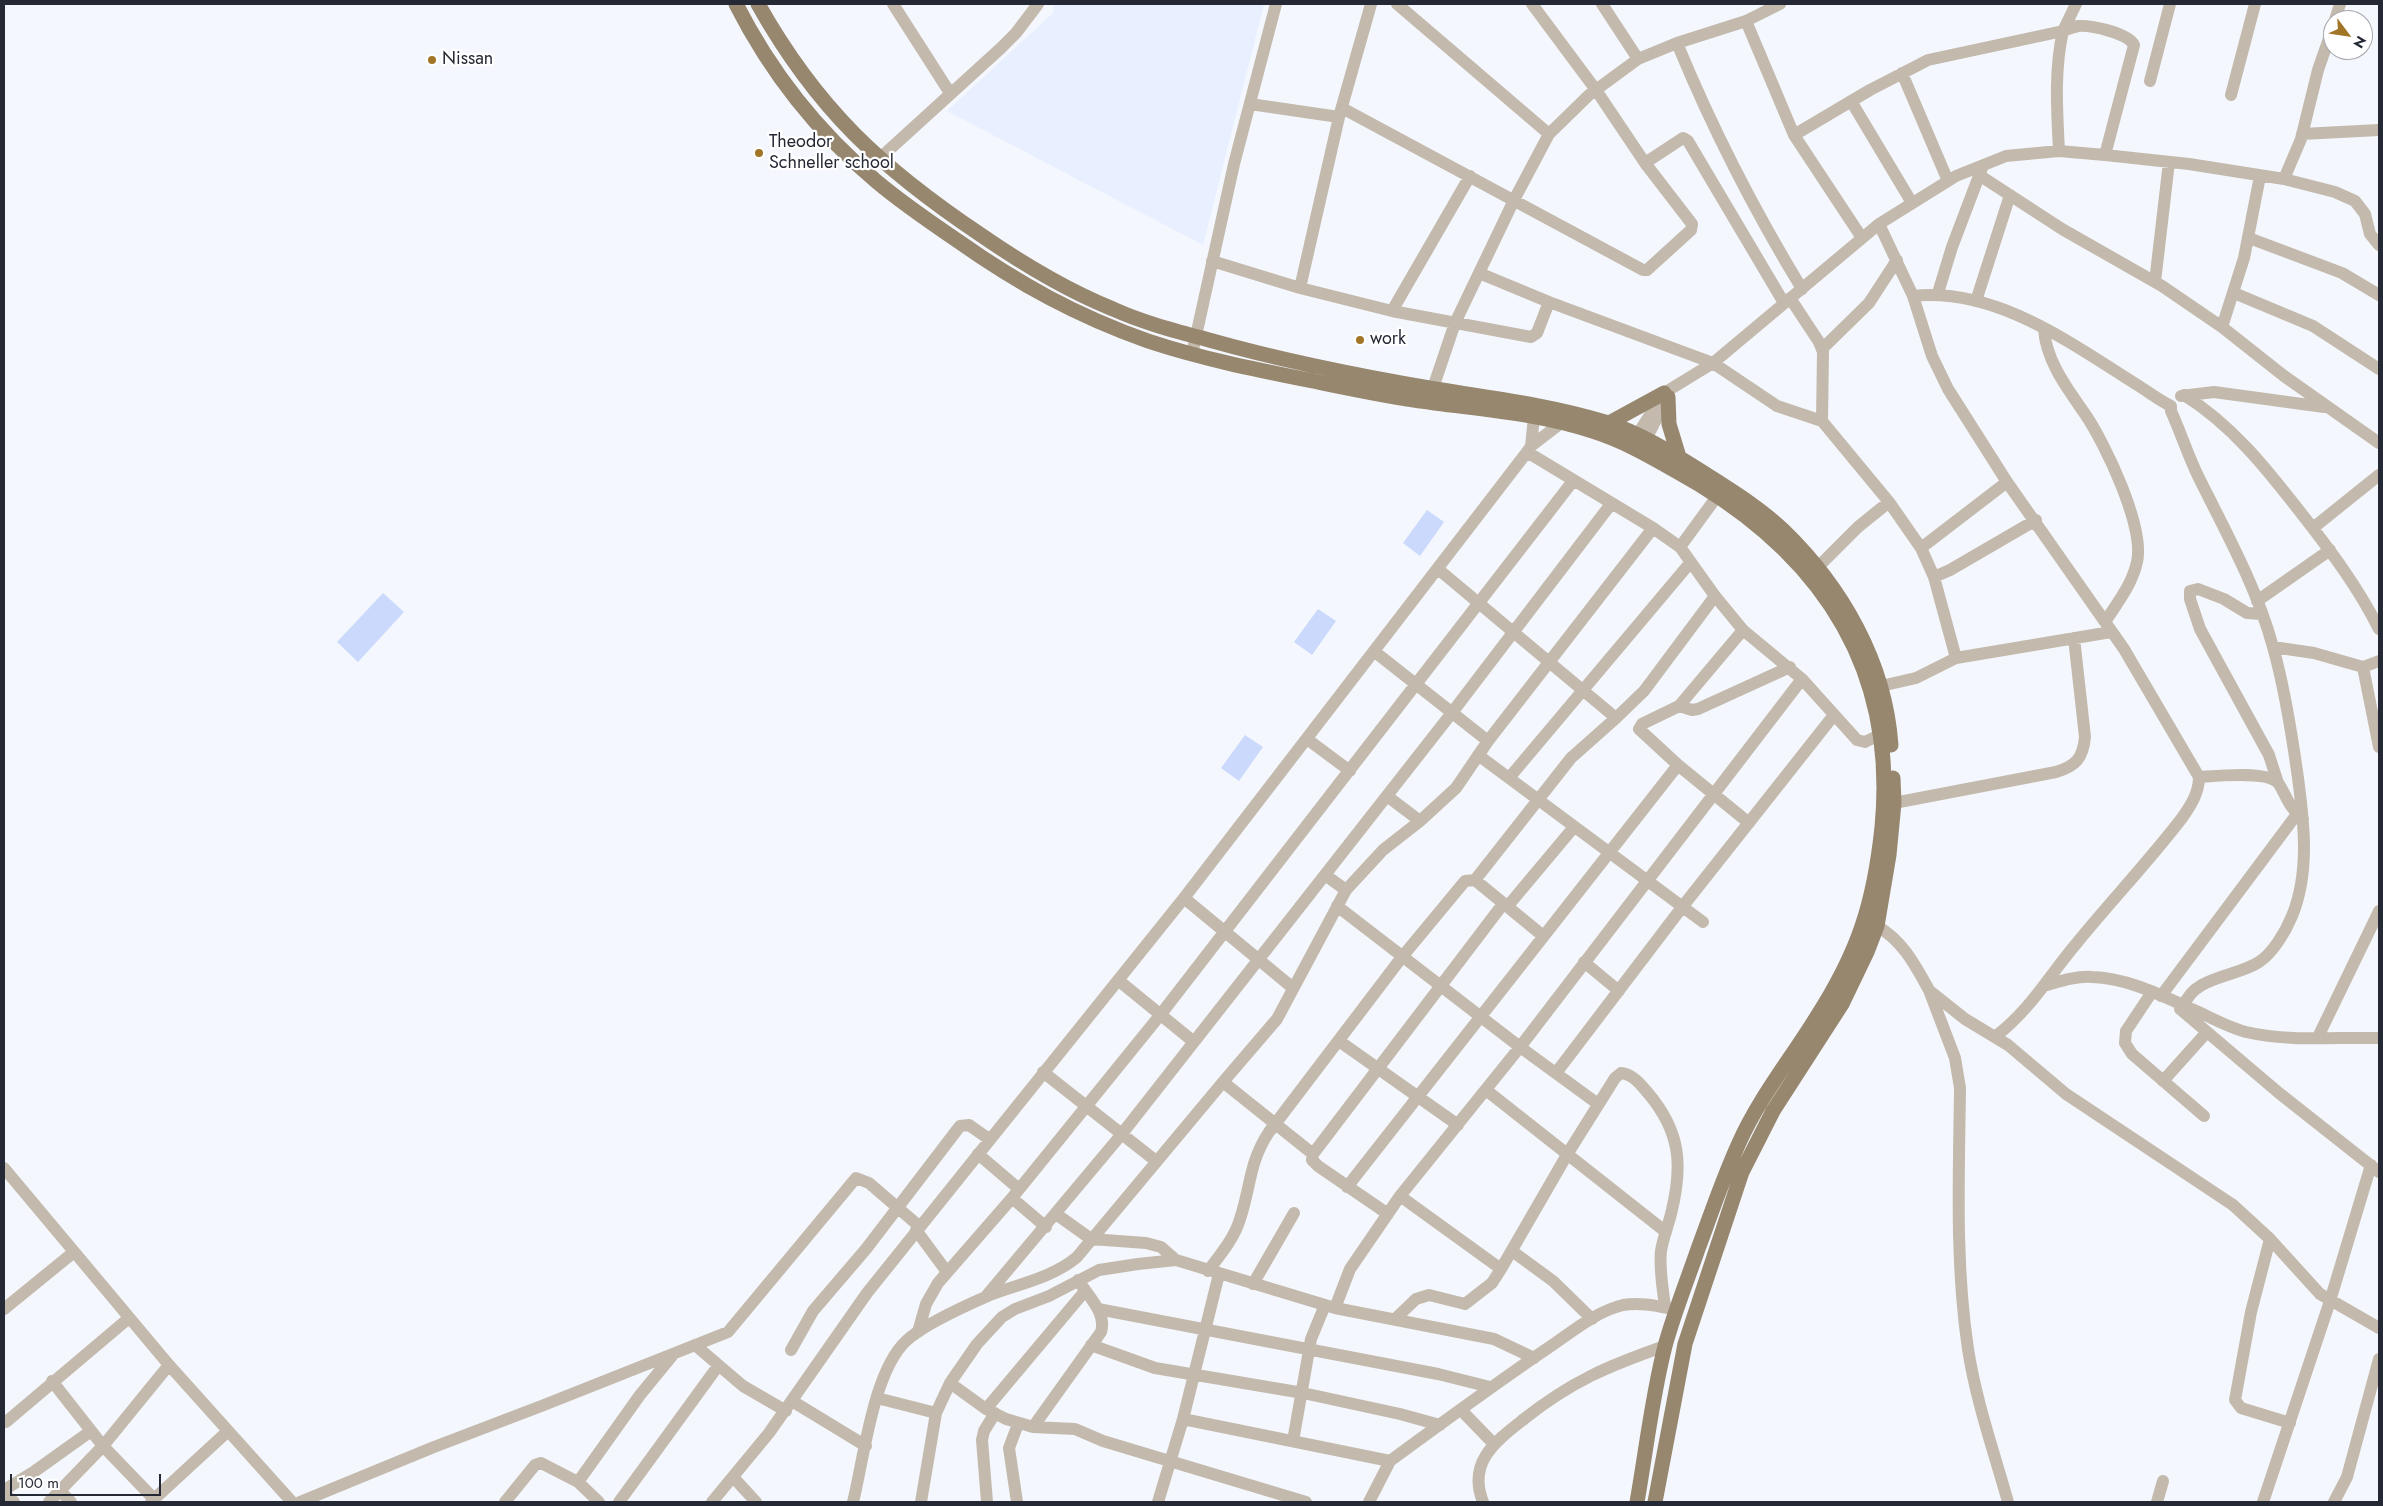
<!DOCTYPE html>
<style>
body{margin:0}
#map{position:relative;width:2383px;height:1506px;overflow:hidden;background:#f4f7fd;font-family:Jost,sans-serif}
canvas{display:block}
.frame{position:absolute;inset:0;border:5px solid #242935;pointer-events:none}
.north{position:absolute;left:2323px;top:10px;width:50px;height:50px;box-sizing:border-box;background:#fff;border:1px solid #a7a9ae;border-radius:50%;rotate:121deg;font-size:14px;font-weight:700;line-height:20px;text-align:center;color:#242935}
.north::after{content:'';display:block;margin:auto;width:18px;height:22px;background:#a07525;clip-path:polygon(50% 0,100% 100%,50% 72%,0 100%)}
.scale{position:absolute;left:10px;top:1474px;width:151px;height:22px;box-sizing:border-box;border:2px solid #242935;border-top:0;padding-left:6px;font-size:15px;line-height:18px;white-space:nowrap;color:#242935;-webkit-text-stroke:4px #fff;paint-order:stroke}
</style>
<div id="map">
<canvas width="2383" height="1506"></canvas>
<div class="frame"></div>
<div class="north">N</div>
<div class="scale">100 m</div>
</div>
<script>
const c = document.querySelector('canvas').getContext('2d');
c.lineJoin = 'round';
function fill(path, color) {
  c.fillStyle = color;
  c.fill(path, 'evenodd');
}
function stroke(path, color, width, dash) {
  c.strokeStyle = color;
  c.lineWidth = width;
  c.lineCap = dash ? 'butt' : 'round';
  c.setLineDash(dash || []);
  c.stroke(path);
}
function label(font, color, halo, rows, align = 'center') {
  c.font = font + ' Jost,sans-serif';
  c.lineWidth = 4.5;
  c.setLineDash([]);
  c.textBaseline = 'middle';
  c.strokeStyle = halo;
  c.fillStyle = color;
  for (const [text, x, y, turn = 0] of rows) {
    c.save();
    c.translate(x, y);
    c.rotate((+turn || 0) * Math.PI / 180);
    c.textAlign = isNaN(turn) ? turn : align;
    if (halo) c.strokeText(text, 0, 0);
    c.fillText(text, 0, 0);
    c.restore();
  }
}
fill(new Path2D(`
 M1054,4H1264L1203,245L947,111L1053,13Z`), '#e8efff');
fill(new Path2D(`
 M1427,510L1444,522L1420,556L1403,543Z
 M383,593L404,612L358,662L337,642Z
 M1318,609L1336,621L1312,655L1294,642Z
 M1245,735L1263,747L1239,781L1221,768Z`), '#cad9fc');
stroke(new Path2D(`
 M893,4L950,93
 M1397,4L1549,134
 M1602,4L1638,59
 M2335,20L2340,4
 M1746,21L1794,135L1862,238
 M1677,43C1712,128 1754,210 1802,289
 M1902,73L1948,181
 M2150,81L2170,4
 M2231,95L2255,4
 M1851,101L1912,203
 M1250,104L1339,117
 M1342,108L1643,270H1647L1691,230L1692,224L1645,163L1596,90L1532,4
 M2302,134L2379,130
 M1794,135L1870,90L1928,60L2063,31L2076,4
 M2059,151C2057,111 2054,71 2063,31C2068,29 2073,27 2078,26C2091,25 2128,33 2134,45L2105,155
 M879,159L1001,48L1016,33L1038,4
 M1645,163L1683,138L1688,141L1784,303
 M1979,175L2062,229L2162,286L2222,327L2284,376L2379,443
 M2284,179L2301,139L2318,70L2333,27
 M1879,224L1913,296L1932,356L1948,389L2007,482L2124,649L2199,777C2199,793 2191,805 2182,818C2149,861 2111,901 2076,944C2048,977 2031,1009 1996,1036
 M2249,238L2342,273L2379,295
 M1212,261L1300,288L1392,311L1531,337L1537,333L1549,302
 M1479,273L1549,302L1713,363L1777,406L1822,421L1889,502L1921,548L1934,577L1956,658
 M2155,282L2169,162
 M1300,288L1339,117L1371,4
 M1938,293L1952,247L1982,168
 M2234,293L2313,326L2379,369
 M1913,296C1996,287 2072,344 2139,386C2150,393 2159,400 2171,406V411C2181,433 2188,456 2199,478C2226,532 2257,588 2273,647C2285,689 2292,735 2298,778C2304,823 2310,872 2292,916C2286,931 2273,953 2259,962C2237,977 2193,976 2184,1006
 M1790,298L1819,342L1823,352L1822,421
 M1976,301L2010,195
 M1392,311L1470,176
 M2222,327L2244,258L2260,176
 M2044,329C2046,361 2067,388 2085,414C2105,443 2145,527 2137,562C2132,585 2117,603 2105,622
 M1822,349L1869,303L1897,260
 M1192,354L1234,164L1276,4
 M1433,388L1455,323L1514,200L1549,134L1589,95L1638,59L1677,43L1746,21L1780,4
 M2184,395C2232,425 2266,468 2301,513C2330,550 2358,587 2379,629
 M2181,396L2214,392L2324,407
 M1632,443L1664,393L1713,363L1879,224L1956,176L2006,156L2059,151L2105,155L2189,164L2284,179L2335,192L2355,201L2365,214L2370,234L2379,245
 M1531,446L1561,423
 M1642,447L1661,410
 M1527,452L1653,528L1680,547L1718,495
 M2313,528L2379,475
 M1921,548L2007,482
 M1818,567L1858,527L1889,502
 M1438,569L1616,718
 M1934,577L1950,570L2036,520
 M1715,596L1743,630L1802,679
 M2257,601L2330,550
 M2261,614L2247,613L2224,599L2198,589L2190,591V599L2200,629L2269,755L2278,783
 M1743,630L1679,706L1642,724L1639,729L1678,765L1749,823
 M2273,647L2314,653L2363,667L2379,661
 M1375,652L1488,741
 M2363,667L2379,747
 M1881,686L1916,678L1956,658L2111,632
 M1679,706L1692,710L1698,709L1790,667
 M1307,739L1350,771
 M1478,755L1703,922
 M2199,777C2216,776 2269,770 2279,784C2288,799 2288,806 2303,819
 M1509,778L1690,563
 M1387,796L1420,821
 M1894,803L2056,772C2076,766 2083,758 2085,737L2074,638
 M1325,875L1346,890
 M1475,880L1571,758L1616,718L1644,691L1715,596L1680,547
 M1184,898L1293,988
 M1337,906L1520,1047L1598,1104
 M1507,907L1574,827
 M1877,926C1903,941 1915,965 1929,990L1955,1058L1960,1088C1959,1175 1955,1262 1968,1349C1976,1401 1994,1452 2008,1502
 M1584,962L1619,991
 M1118,980L1194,1042
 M2047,985C2061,981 2076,976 2092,977C2131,978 2168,999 2203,1014C2217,1021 2231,1028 2246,1032C2289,1042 2336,1037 2379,1038
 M1931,992L1965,1019L2008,1045L2066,1094L2233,1205L2270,1239L2320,1294L2379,1328
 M2152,992L2126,1031L2125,1043L2132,1054L2204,1116
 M2161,996L2297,814
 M2180,1009L2279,1093L2379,1172
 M2318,1037L2379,911
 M1339,1041L1458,1125
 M1043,1072L1156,1161
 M1556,1073L1683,906L1834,715
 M2163,1081L2207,1032
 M1223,1082L1313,1154L1503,904
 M1486,1090L1666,1232
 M978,1154L1019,1189
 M1313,1154L1312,1160L1318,1166L1388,1214
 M4,1168L169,1365L292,1502
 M1347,1187L1678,765
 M1400,1196L1501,1269
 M1012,1198L1046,1227
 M1056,1214L1091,1239L1146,1243L1161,1247L1176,1260
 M916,1230L947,1272
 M2270,1239L2251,1312L2235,1400L2241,1408L2290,1423
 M1512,1251L1553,1281L1592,1319
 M1208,1271C1220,1255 1234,1239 1240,1219C1251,1186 1249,1162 1269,1132L1402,957L1465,881L1475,880L1542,935
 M1253,1284L1294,1213
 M987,1295L1121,1135L1451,714L1611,504
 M1335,1308L1350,1269L1400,1196L1520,1047L1802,679L1857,740L1865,742L1881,734
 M4,1309L74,1252
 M1098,1309L1438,1374L1490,1387
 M1395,1319L1416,1299L1429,1295L1465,1304L1492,1283L1501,1269L1568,1153L1615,1078L1621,1073C1633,1074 1641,1085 1648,1093C1681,1132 1683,1166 1671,1214C1668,1226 1663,1238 1661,1251C1659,1269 1663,1289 1665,1307
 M918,1332L926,1304L938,1283L1012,1198L1161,1014L1573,481
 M695,1345L743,1386L786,1411
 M1091,1345L1155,1368L1303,1393L1400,1414L1440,1425
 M791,1350L813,1311L866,1249L960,1126L969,1125L989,1139
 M52,1381L103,1446L169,1365
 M950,1383L986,1409L1006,1419L1033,1427L1075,1429L1103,1441L1306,1502
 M877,1398L936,1413
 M792,1401L866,1446
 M986,1409L1085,1291
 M1462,1411L1493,1443
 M1183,1419L1390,1461C1443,1422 1496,1383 1551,1346C1573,1331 1597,1311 1623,1305C1639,1302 1657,1306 1672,1309
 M6,1422L129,1318
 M1033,1427L1101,1332C1107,1313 1088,1296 1078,1280
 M1293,1441L1311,1339L1325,1305
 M734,1478L756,1502
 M578,1482L599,1502
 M4,1490L35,1471L91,1431
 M60,1491L71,1502
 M4,1494L14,1502
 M49,1502L103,1446L154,1499
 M151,1502L228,1431
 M300,1502L434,1447L544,1405L728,1332L856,1178L869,1183L919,1226
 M505,1502L535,1465L541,1463L578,1482L640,1395L672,1356
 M619,1502L718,1366
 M712,1502L769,1433L867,1293L1184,898L1527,452L1531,446L1534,417
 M853,1502C864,1458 873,1372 906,1341C924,1324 967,1305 990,1295C1019,1284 1054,1277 1077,1257L1223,1082L1277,1019L1346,890L1383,850L1420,821L1456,788L1488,741L1653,528
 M921,1502L936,1413L950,1383L977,1344L1002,1317L1015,1309L1049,1296L1099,1270L1138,1264L1176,1260L1335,1308L1494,1339L1534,1358
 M987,1502L982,1440L984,1431L995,1413
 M1017,1502L1009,1448L1018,1424
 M1158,1502L1183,1419L1219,1274
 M1369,1502L1390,1461
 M1483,1502C1467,1462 1496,1441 1524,1419C1572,1381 1608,1366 1665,1346
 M2157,1502L2163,1481
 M2263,1502L2330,1301L2371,1165
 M2334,1502L2347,1477L2379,1359`), '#c3baad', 12);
stroke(new Path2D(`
 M736,4C770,71 818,132 876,181C902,203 930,222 958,241C1019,284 1077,316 1148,341C1202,359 1258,370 1313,381C1347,388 1380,395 1414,400C1473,409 1535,412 1592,431C1621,440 1648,455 1674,470C1815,547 1898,661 1882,827C1874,904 1858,953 1816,1018C1790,1060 1759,1098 1739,1143C1723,1178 1711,1214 1698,1249C1687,1281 1674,1313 1665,1346C1652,1397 1646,1451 1637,1502
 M758,4C817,109 881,168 981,235C1023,264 1066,290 1113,309C1144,323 1176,331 1209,340C1283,361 1359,376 1435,389C1492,398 1549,405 1605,422C1640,433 1671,452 1701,471C1729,489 1759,507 1783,530C1842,587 1885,662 1891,745
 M1668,397L1669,424L1679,457
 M1609,423L1664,393
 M1655,1502L1685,1344L1742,1172L1773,1111L1842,1004L1867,952L1877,926L1889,855L1894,803L1893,778`), '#97876f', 15);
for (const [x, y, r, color] of [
 [432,60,5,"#a07525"],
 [759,153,5,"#a07525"],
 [1360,340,5,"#a07525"]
]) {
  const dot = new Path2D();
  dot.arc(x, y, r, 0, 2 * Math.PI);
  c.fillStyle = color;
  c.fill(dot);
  stroke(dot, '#fff', 2);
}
label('18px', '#242935', '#fff', [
 ["Nissan",442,60],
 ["Theodor",769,143],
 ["Schneller school",769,164],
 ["work",1370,340]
], 'left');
</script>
